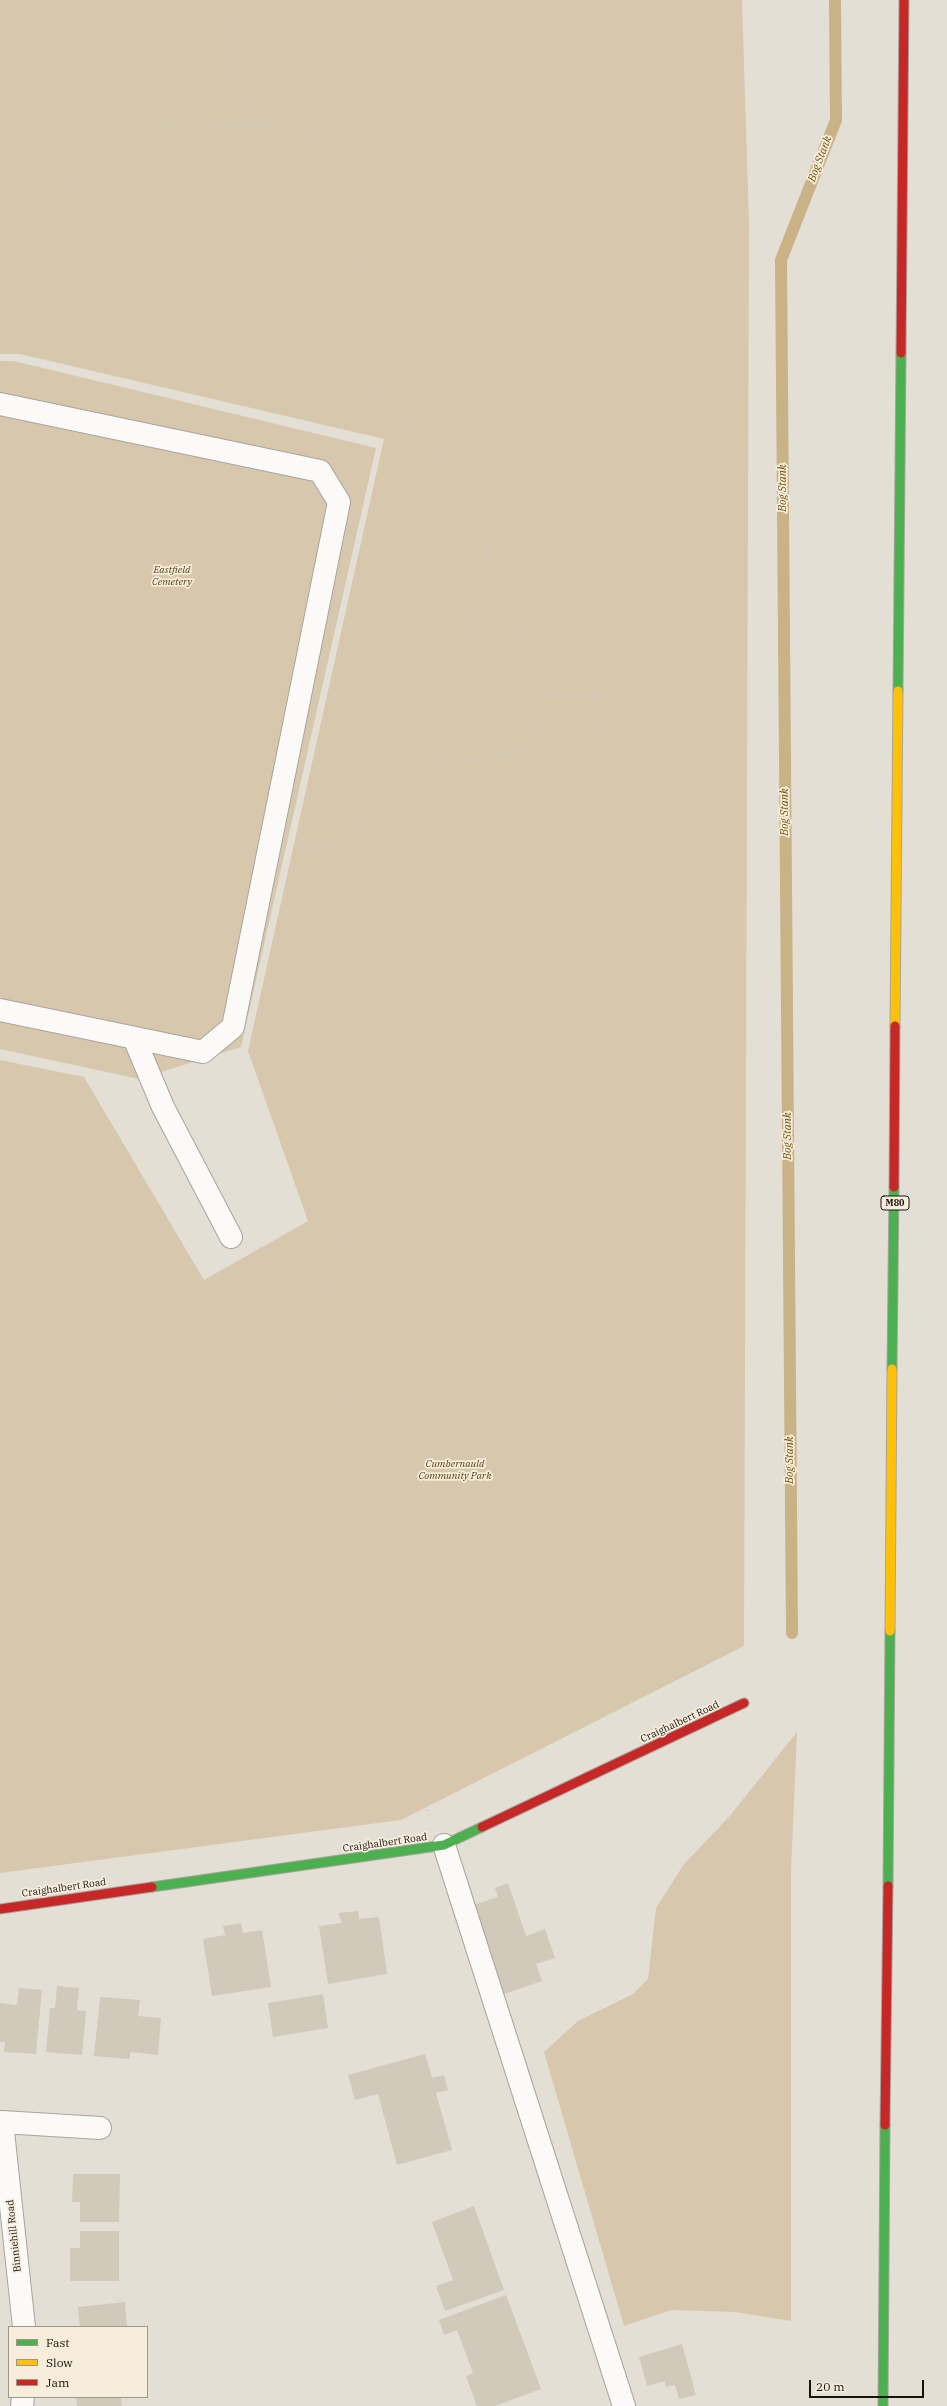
<!DOCTYPE html>
<style>
body{margin:0}
#map{position:relative;width:947px;height:2406px;overflow:hidden;background:#e4dfd5;font-family:"IBM Plex Serif",serif}
canvas{display:block}
.legend{position:absolute;left:8px;top:2326px;width:140px;height:72px;box-sizing:border-box;background:#f7eddc;border:1px solid #9d9689;margin:0;padding:5px 7px;list-style:none;font-size:12px;color:#16130d}
.legend li{display:flex;align-items:center;gap:8px;height:20px}
.legend b{width:20px;border:1px solid #9d9689}
.scale{position:absolute;left:809px;top:2380px;width:115px;height:18px;box-sizing:border-box;border:2px solid #16130d;border-top:0;padding-left:5px;font-size:12px;line-height:14px;white-space:nowrap;color:#16130d;-webkit-text-stroke:3px #f7eddc;paint-order:stroke}
</style>
<div id="map">
<canvas width="947" height="2406"></canvas>
<ul class="legend">
<li><b style="height:5px;background:#4caf50"></b>Fast</li>
<li><b style="height:5px;background:#ffc107"></b>Slow</li>
<li><b style="height:5px;background:#c62828"></b>Jam</li>
</ul>
<div class="scale">20 m</div>
</div>
<script>
const c = document.querySelector('canvas').getContext('2d');
c.lineJoin = 'round';
function fill(path, color) {
  c.fillStyle = color;
  c.fill(path, 'evenodd');
}
function stroke(path, color, width, dash) {
  c.strokeStyle = color;
  c.lineWidth = width;
  c.lineCap = dash ? 'butt' : 'round';
  c.setLineDash(dash || []);
  c.stroke(path);
}
function label(font, color, halo, rows, align = 'center') {
  c.font = font + ' "IBM Plex Serif",serif';
  c.lineWidth = 3.5;
  c.setLineDash([]);
  c.textBaseline = 'middle';
  c.strokeStyle = halo;
  c.fillStyle = color;
  for (const [text, x, y, turn = 0] of rows) {
    c.save();
    c.translate(x, y);
    c.rotate((+turn || 0) * Math.PI / 180);
    c.textAlign = isNaN(turn) ? turn : align;
    if (halo) c.strokeText(text, 0, 0);
    c.fillText(text, 0, 0);
    c.restore();
  }
}
fill(new Path2D(`
 M0,0H742L749,223L744,1646L401,1820L0,1873V1060L84,1077L204,1280L308,1221L248,1051L384,439L20,354H0Z
 M0,361H14L376,448L241,1047L139,1079L0,1049Z
 M797,1732L791,1871V2321L735,2312L671,2310L624,2326L544,2052L578,2021L633,1994L648,1979L656,1908L684,1864L728,1818Z`), '#d7c8ad');
stroke(new Path2D(`
 M792,1633L781,260L836,120L835,0`), '#c9b286', 12);
fill(new Path2D(`
 M508,1883L526,1936L545,1929L555,1958L536,1964L542,1981L504,1994L473,1905L498,1897L495,1888Z
 M358,1911L359,1919L379,1917L387,1974L328,1984L319,1926L341,1923L339,1913Z
 M241,1923L243,1933L262,1930L271,1987L212,1996L203,1939L225,1935L223,1926Z
 M57,1986L79,1988L77,2010L86,2011L82,2055L46,2052L50,2008H55Z
 M19,1988L42,1990L36,2054L4,2052L5,2042H0V2003L17,2005Z
 M323,1994L328,2028L273,2037L268,2003Z
 M100,1997L140,2000L138,2016L161,2018L158,2055L130,2052V2059L94,2056Z
 M425,2054L432,2078L444,2075L448,2090L436,2093L452,2150L397,2165L378,2094L355,2100L348,2075Z
 M73,2174H120L119,2222H80V2202H72Z
 M474,2206L504,2290L445,2311L436,2286L453,2280L432,2222Z
 M80,2231H119V2281H70V2248H80Z
 M506,2295L541,2389L495,2406H477L466,2376L473,2373L457,2330L444,2335L439,2320Z
 M125,2302L127,2327H80L78,2307Z
 M682,2344L696,2395L679,2399L675,2385L666,2387L665,2381L647,2386L639,2357Z
 M76,2397H121L122,2406H77Z`), '#d1c9ba');
const lane = new Path2D(`
 M0,404L320,471L339,502L233,1027L203,1052L0,1010
 M134,1038L163,1107L231,1237`);
const street = new Path2D(`
 M444,1845L624,2406
 M24,2327L2,2122L100,2128
 M22,2406L23,2397`);
const fast = new Path2D(`
 M898,691L901,353
 M892,1369L894,1187
 M888,1886L890,1631
 M152,1887L444,1845L482,1827
 M883,2406L885,2125`);
const slow = new Path2D(`
 M895,1026L898,691
 M890,1631L892,1369`);
const jam = new Path2D(`
 M901,353L904,0
 M894,1187L895,1026
 M482,1827L744,1703
 M0,1909L152,1887
 M885,2125L888,1886`);
stroke(lane, '#a8a49c', 24);
stroke(street, '#a8a49c', 24);
stroke(fast, '#a8a49c', 11);
stroke(slow, '#a8a49c', 11);
stroke(jam, '#a8a49c', 11);
stroke(new Path2D(`
 M229,0L230,65L259,123
 M0,244L17,227L89,169L147,130L187,119L224,128L259,123L287,126L301,121L315,136L308,164L357,208L362,254L356,362L377,401L424,436L456,481L487,542L436,762L351,1229L323,1299L352,1421L350,1516L373,1685L430,1816
 M539,744L595,742L597,694H541
 M302,849L329,846L389,802L436,762L494,757L539,744L541,694L487,543
 M260,1247L295,1259L323,1299`), '#cccbc7', 2.5, [1, 3]);
stroke(lane, '#fbfaf9', 22);
stroke(street, '#fbfaf9', 22);
stroke(fast, '#4caf50', 9);
stroke(slow, '#ffc107', 9);
stroke(jam, '#c62828', 9);
for (const [x, y, w] of [
 [895,1203,28]
]) {
  const box = new Path2D();
  box.roundRect(x - w / 2, y - 7, w, 14, 3);
  c.fillStyle = '#f7eddc';
  c.fill(box);
  stroke(box, '#16130d', 1);
}
label('bold 9px', '#16130d', null, [
 ["M80",895,1203]
]);
label('italic 10px', '#5a4316', '#f7eddc', [
 ["Eastfield",172,570],
 ["Cemetery",172,582],
 ["Cumbernauld",455,1464],
 ["Community Park",455,1476]
]);
label('10px', '#16130d', '#f7eddc', [
 ["Craighalbert Road",680,1722,-25],
 ["Craighalbert Road",385,1843,-8],
 ["Craighalbert Road",64,1888,-8],
 ["Binniehill Road",14,2236,-96]
]);
label('italic 11px', '#6e4e01', '#f7eddc', [
 ["Bog Stank",820,159,-69],
 ["Bog Stank",783,488,-90],
 ["Bog Stank",785,812,-90],
 ["Bog Stank",788,1136,-90],
 ["Bog Stank",790,1460,-90]
]);
</script>
